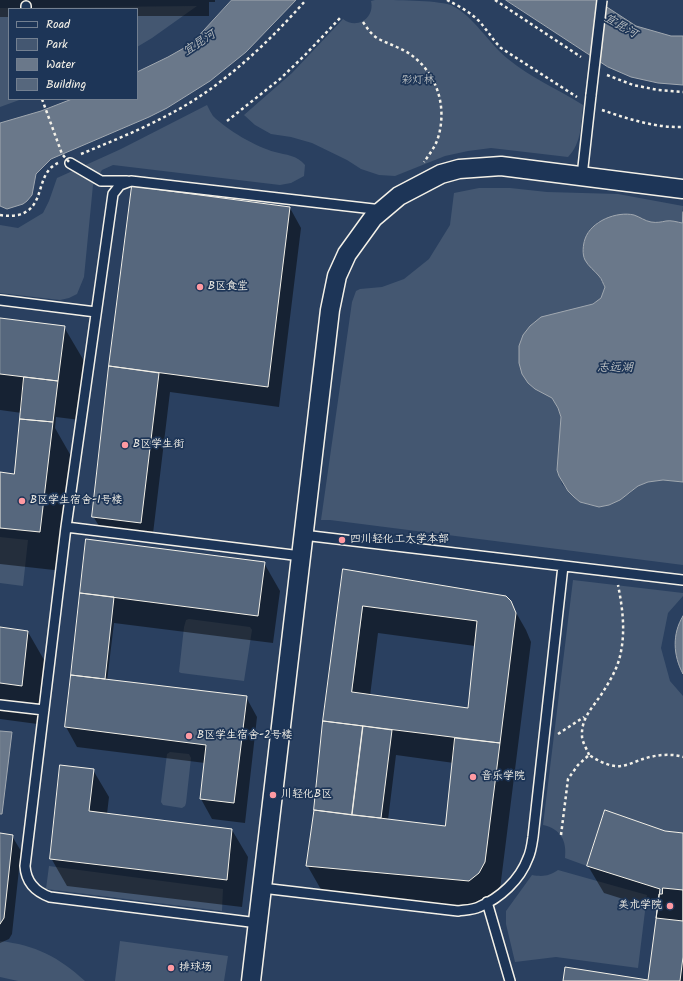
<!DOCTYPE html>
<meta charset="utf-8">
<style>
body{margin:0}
#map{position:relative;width:683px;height:981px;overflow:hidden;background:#2a4060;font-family:Kalam,sans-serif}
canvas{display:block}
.legend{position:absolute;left:8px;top:8px;width:130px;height:92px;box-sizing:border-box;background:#1d3557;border:1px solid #738091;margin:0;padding:5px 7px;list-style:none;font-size:12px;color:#f4f1e8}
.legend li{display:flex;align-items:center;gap:8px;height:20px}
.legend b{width:20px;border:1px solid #738091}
</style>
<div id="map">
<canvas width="683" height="981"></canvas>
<ul class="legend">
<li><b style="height:5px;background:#1d3557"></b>Road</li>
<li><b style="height:11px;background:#445771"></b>Park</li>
<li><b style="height:11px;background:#6a788a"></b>Water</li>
<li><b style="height:11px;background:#56677d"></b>Building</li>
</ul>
</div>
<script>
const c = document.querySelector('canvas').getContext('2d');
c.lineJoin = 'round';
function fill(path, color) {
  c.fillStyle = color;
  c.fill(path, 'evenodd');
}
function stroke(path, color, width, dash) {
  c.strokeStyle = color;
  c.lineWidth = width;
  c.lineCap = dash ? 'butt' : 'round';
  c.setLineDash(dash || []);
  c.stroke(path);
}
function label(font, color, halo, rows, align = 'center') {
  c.font = font + ' Kalam,"LXGW WenKai TC",sans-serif';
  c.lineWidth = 3.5;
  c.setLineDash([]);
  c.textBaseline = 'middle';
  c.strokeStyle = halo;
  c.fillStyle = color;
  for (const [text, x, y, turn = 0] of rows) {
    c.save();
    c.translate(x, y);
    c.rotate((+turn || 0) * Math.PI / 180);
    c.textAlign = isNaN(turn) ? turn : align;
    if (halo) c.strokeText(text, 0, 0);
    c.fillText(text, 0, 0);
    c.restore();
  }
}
fill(new Path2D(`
 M375,0C396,0 433,0 451,5C475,17 487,42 508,59C531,78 558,89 583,105C581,123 582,143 568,157L491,148L468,151L445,156L395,176L379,175L361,169L347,160L312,143L291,137L271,134L255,125L244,115L292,73L343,19C357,30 375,18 371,1Z
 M197,6L152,38L137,47V9H9V99H22L0,107V8Z
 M207,105C209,109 211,113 213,116C227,130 256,147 275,152C286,155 297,155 305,165L304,176L291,183L280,185L113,165L102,170L93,185L84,277L77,294L69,298L60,300L0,293V225L18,228L43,213L49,201L57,178L121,149Z
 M479,188H510L547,192L618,194L683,206L682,223L667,221L659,223H652L645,221L636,216L630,215L611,217L598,222L588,232L583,252L585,260L600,277L605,287L601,298L593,304L560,313L519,346V363L552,398L558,408L561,418L557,470L562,484L574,497L580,502L590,505L629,494L638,486L648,482L663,480L683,482V565L330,520H321L352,302L356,291L360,289L382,287L404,279L429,259L450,225L454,193Z
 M0,537L28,540L23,586L0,583Z
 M573,580L683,593V596L668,613L661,648L670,681L683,696V833L665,831L605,810L587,866L565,858C567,841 561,829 543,825Z
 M189,619L250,627L252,630L244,681L181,673L179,672L184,627L186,620Z
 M170,752L189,754L191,758L186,803L185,806L182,808L163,805L161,802L167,754Z
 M49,866L223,889L222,911L46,889Z
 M558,870L647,895L638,968L556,957L515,962L506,924V911L532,875C543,877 549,876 558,870Z
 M0,941C35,945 59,957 85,981H18L0,977Z
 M120,941L228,956L224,981H115Z`), '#445771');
const water = new Path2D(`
 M232,0H296L246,52L210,81L167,108L149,117L51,159L36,174L32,195L27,201L23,204L7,209L0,206V123L41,111L72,99H137V72L168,57L191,44Z
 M506,0H596L636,26L671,36H683V85L658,83L631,77L608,67Z
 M683,212V482L663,480L648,482L638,486L620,500L609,505L599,507L580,502L574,497L568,491L559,476L557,470L561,417L558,408L552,398L535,389L528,383L522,374L519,363V346L523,335L530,326L541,317L593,304L601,298L605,287C603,284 602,279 599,276C595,271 588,266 585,260C582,254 583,245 585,239C591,221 617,211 634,215C640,217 645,221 651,222C657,223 661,222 666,221C671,220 677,222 682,223Z
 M683,616V674C673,655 672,634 683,616Z
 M0,731L12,732L2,814H0Z`);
fill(water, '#6a788a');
stroke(water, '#a1a8b0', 1);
fill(new Path2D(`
 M0,0H215V2H209V16H137V9H9V17H0Z
 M133,188L290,208L301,228L279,407L170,392L152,542L105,536L93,516L110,367Z
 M0,319L64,327L87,366L80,420L56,417L55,428L75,463L63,571L0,564V473L15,475L22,413L0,410Z
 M87,540L264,563L280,591L273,643L114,623L107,681L246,697L257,717L245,823L212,819L201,799L205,763L77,747L66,727Z
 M344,571L510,602L526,630L531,642L500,889L485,908L323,893L307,865L315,810L324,721ZM378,633L475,646L469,709L370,696ZM396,755L454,763L446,827L388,820Z
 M0,628L28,632L51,672L45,725L0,719Z
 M93,770L109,797L107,814L232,830L248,857L242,907L67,886L51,858Z
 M665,832L683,834V981H649L658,910L604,893L588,866Z
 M0,834L12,836L21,851L12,934L9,939L0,943Z`), '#0007');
const building = new Path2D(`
 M132,186L290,207L268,387L109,366Z
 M0,318L65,326L58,381L0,374Z
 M109,366L159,373L141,523L92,517Z
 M24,377L58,381L53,422L20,419Z
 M20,419L53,422L40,532L0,528V472L14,474Z
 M86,539L265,562L258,616L80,593Z
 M343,569L506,596L511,601L516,613L500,743L323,721ZM363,606L477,621L468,708L352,692Z
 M80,593L114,597L105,679L71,675Z
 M0,627L28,631L22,686L0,683Z
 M71,675L247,696L234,803L200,799L206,745L65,727Z
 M323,721L363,726L352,815L314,810Z
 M363,726L392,730L381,818L352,815Z
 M455,738L500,743L485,862L479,873L469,881L306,866L314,810L445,826Z
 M60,765L94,769L89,811L232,829L227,880L50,859Z
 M605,810L665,831L683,833V957L680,981H563L565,967L648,980L660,889L587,866Z
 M0,833L13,835L4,918L0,924Z
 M663,888L683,890V921L656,918L659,894H662Z`);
fill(building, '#56677d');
stroke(building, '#f4f1e8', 1);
const lane = new Path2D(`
 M26,6V9
 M70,163L101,181H127
 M582,176L591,95
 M0,300L96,312
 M66,527L301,556
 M303,535L683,580
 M0,705L44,710
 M262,888L458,911C464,910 473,910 479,907C500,898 520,880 528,858C531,852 532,844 533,837L563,566
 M487,902L510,981
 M258,923L50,897C36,892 26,882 25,866L66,527L113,194L120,185L131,181L382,210`);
const street = new Path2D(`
 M251,981L330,310L337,276L347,254L373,218L399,196L441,174L459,169L501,166L683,189`);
stroke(lane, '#f4f1e8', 12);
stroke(street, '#f4f1e8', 21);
stroke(new Path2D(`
 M447,0C457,5 468,11 477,19C486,28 492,39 501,48L577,97
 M495,0L581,57
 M363,22C367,28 371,34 377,38C386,43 396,46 405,51C436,69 448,105 438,138C435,147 429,155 424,162
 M607,75L633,85L658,90L683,92
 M602,110C628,119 656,128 683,127
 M227,121L280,79L305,55L341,17
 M81,154C110,142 140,130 168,115C221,88 267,44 306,0
 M0,215C6,216 12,216 18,215C47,208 34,174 58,163
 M558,734L584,717
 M589,755C587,749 582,742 582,736C581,719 592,708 601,695C608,684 615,673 619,660C626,635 623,610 618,585
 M561,835L568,779L578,765L589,755C597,760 606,765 615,766C625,767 634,762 643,759C655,755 670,753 683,757`), '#f4f1e8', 2.5, [3, 3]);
stroke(lane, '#1d3557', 9);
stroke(street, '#1d3557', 18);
const laneBridge = new Path2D(`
 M591,95L602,0`);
stroke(laneBridge, '#f4f1e8', 12, []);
stroke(new Path2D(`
 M42,99L62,154L70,163`), '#f4f1e8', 2.5, [3, 3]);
stroke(laneBridge, '#1d3557', 9);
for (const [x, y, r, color] of [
 [200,287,4,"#ff9aa2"],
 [125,445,4,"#ff9aa2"],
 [22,501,4,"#ff9aa2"],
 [342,540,4,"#ff9aa2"],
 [189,736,4,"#ff9aa2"],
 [473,777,4,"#ff9aa2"],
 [273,795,4,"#ff9aa2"],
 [670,906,4,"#ff9aa2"],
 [171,968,4,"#ff9aa2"]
]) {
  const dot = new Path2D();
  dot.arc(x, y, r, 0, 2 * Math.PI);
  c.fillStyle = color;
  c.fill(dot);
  stroke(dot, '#1d3557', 1.5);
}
label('11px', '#bfc3c4', '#1d3557', [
 ["彩灯林",418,81]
]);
label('11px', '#f4f1e8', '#1d3557', [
 ["B区食堂",208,287],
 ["B区学生街",133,445],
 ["B区学生宿舍-1号楼",30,501],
 ["四川轻化工大学本部",350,540],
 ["B区学生宿舍-2号楼",197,736],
 ["音乐学院",481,777],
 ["川轻化B区",281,795],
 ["美术学院",662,906,"right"],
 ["排球场",179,968]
], 'left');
label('italic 12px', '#bdc1c2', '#1d3557', [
 ["宜昆河",620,27,30],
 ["宜昆河",200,44,-33],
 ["志远湖",615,369]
]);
</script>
